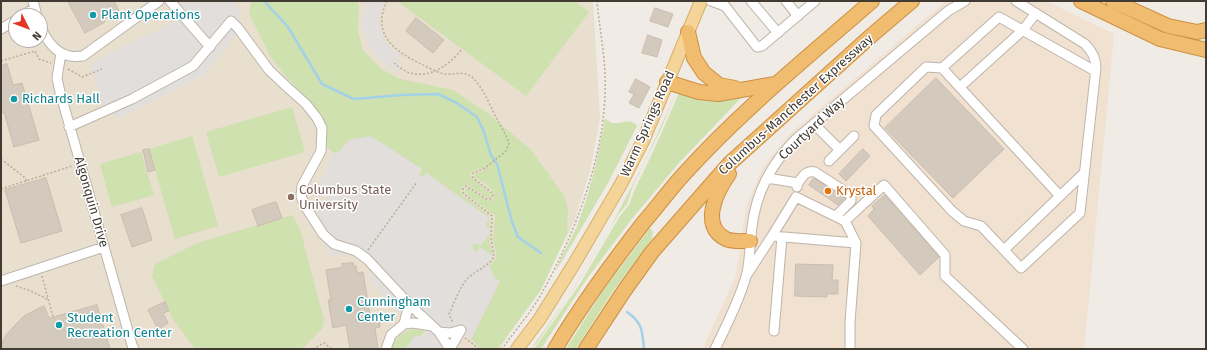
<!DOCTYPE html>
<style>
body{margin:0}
#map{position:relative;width:1207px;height:350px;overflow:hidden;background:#f0ebe4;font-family:"Fira Sans",sans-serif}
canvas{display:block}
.frame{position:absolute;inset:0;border:2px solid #413b34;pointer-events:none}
.north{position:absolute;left:8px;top:8px;width:40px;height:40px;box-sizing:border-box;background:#fff;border:1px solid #b3b1ae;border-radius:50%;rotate:132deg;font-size:11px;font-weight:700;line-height:16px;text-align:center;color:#413b34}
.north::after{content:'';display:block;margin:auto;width:14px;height:18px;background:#e53625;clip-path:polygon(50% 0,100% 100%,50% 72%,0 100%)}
</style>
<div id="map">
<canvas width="1207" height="350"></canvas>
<div class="frame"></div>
<div class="north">N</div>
</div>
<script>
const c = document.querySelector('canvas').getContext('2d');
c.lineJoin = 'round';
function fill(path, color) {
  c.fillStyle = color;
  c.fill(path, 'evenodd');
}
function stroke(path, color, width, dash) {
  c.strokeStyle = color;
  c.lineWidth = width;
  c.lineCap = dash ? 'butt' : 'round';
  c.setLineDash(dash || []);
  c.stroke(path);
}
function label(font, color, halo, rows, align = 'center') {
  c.font = font + ' "Fira Sans",sans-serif';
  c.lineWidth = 3;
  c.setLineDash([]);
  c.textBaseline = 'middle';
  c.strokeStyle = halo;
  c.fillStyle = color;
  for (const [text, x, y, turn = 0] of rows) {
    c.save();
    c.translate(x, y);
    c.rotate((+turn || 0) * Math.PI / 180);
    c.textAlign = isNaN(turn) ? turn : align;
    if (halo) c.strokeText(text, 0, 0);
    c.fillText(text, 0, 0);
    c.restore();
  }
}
fill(new Path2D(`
 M946,1H1046L1114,34L1084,349H702L736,276L746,207L763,167L790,134Z`), '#f1e1d0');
fill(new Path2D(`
 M1,1H593L600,119L590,171L574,222L541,285L499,349H1ZM16,16H40V40H16Z`), '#e8dfce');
fill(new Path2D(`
 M251,1H357L359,6L358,31L363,50L381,69L400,79L453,90L471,102L490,115L531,150L563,194L568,208L567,229L569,230L541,290L498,349H481L471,339L500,281L494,278L490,266L497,257L493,239L495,216L467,195L465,191L466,188H468L488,201L493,199C498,189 481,182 474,176L475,173L484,171L481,168L473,171L470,175L471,177L490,193L491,196L490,198L486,197L467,185L463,186L461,192L464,196L489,216L490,229L485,226L489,218L427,173L423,177L419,175L422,170L349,140L339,152L334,153L327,147L326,129L321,114L283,73L270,56L249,13Z
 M397,1H574L589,12L526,96Z
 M680,91L739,97L740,99L678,164L631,220L586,280L541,349H534L580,284L620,216L629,205L635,189L653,152Z
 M676,93L660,131L633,186L627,204L618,215L572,291L537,343L531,349L573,290L609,230L645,161Z
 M292,107L305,152L219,177L206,132Z
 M605,118C616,131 627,114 637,126L608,183L556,271C561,255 571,241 577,226C591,191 598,155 605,118Z
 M192,136L218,226L175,239L149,149Z
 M141,152L154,195L112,207L100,164Z
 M292,215L300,229L324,320L322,329L302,349H195L173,319L152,276L155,264L197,243Z
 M650,228L653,232L652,239L613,291L576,349H566L604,289Z
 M490,234L489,239L493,256L480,248L477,252H475L473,250V245L476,243L480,246Z
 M414,329L425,331L420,337L415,336L405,349H391C395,338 403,331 414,329Z`), '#cee1af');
fill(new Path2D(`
 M183,1H233L240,11L238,28L229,44L205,74L118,119L104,107L90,63L174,22L181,3Z
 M367,1H385L380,15V27L383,37L386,42L394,50L401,55L396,62L403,66L399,72L390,68L377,57L371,49L366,39L362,25V19Z
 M371,136L422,169L419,175L424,177L426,173L489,218L485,225L490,229V234L480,246L475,243L473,245L472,248L474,251L476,252L480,247L493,256L489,264L494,278L500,281L471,339L464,336H462L454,349H405L415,336L423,337L427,331V329L414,327L403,309L399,313L382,295L368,279L372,276V274L365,265L354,255L350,253L330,257L327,248L303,215L312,210L315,213H316L321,209L326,198V197L320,187V183L323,175L329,167L328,162L334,153L339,152L349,140Z`), '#e1dedc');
stroke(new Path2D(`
 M264,1L288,27L322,84L354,99L402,95L438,94L455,102L477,117L484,132L491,155L497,164L512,222L518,237L541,253
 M627,312C643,323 642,331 644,349`), '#a4d1e8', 2.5);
const building = new Path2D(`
 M68,1H114L119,11L104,19L105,22L85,33Z
 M655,8L673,14L668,27L650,21Z
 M416,18L444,40L433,53L406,31Z
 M648,35L662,40L657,57L642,53Z
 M7,64L13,85L22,83L39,140L14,147L4,112L1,113V66Z
 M936,78L1004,149L953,198L885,128Z
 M636,79L650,87L639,108L629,103L634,94L629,92Z
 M149,149L155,170L148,172L143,150Z
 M863,149L870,156L846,181L839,174Z
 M46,178L62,231L21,243L5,190Z
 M814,178L845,198L838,205L809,185Z
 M885,195L939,257L920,275L868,216L874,209L872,206Z
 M276,202L282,218L258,226L252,210Z
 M142,208L152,240L132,247L121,215Z
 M353,263V266H356L357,273L363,272L371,320L379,319L380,327L375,328L378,349H350L346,325L333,328L328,300H331L326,270L343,267L342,264Z
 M796,264L833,265L832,280H838V294H827V297L795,296Z
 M165,302L169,311L163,313L168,323L158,329L148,310Z
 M97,305L110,349H1V345L6,335L18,322L24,316L39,308L44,306L49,318Z`);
fill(building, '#d3c9bd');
stroke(building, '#cabdae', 1);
const minor = new Path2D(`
 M33,1L37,16
 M170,1L210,47
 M711,1L725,6L757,47L762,46L815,1
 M751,1L778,33
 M786,1L798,16
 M1016,1L1085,44C1092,51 1096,58 1096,68L1080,213L1021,268L981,226L964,221L952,211L874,126L876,115L926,67L942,68L1060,196L1084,173
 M22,16L35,8
 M40,24C44,37 55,54 70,56C74,57 79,56 83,56L159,1
 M1,29L16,20
 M61,53L57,78L60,92L132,345L134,349
 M942,68L999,17L1095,71
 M960,87L1023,30L1036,13
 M814,124L840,150
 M69,127L132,99L193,66L231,21L238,28L269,70L287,87L306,104L317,118L322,128L321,151L302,186L301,196L305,206L323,234L334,244L356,251L367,259L409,304L439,332L448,346V349
 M829,161L854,136
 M767,178L798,183L797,187
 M798,183C803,176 806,170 815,172L849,194L851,197V201L836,216
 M772,236L796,197L845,221
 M1004,250L1060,196
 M748,273L772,236L856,243
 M1,281L104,247
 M404,324L413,323L432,326
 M774,331L782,237
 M439,332L450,333L461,330
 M386,349L391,335L404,324L409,304
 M450,349L461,330
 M715,349C726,327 741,296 747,273C750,258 750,242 752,227C756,192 771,164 796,139L948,11L965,1
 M850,349V322L856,243L845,221L884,185L945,255V276L1023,349`);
const major = new Path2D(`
 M517,349L539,320L574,264L621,184L643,141L701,1`);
const highway = new Path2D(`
 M1081,1L1160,39L1206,50
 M1113,1L1168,26L1197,32L1206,30
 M688,32L694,58L704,73L719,85L735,88
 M667,82L699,92L718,94L775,84
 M729,174C717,191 699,226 726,239C732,242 743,241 750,241
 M555,349C582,304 612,263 644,222C658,206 670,189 685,173C742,110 808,57 872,1
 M586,349L624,291L652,252L729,164L872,35L912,1`);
stroke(minor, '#bdb5aa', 11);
stroke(major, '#d7af6a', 14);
stroke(highway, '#cd9040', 16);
stroke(new Path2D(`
 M387,1C371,34 394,51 421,64C428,67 436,72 444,74C453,75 465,70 473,78C484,89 491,108 498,121C502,128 506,135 509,143L506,151L485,168L473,173V178L491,192L493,195L490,199H487L466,186L463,189V192L465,195L492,216L491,238L494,257C488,267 476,270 468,278C460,286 454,304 449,314L453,323
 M1,61L35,51L39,59L51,63
 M394,63C399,67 404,71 410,73C431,79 450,64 462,49
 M68,69L82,77L102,69
 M1,159L24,177L28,183
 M1,189L72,166
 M368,250L417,182
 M42,276L53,317
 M16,286L31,291L49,300
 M465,338L479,349
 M313,349L324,343L332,349
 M501,349L504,346C517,328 533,310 543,291C578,227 608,148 605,74C604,50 599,25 597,1`), '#bbad9a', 1.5, [2, 2]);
stroke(minor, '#fff', 9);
stroke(major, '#f4d498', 12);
stroke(highway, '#f0bc6f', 14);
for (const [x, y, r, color] of [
 [93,15,4,"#0f9aa8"],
 [14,99,4,"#0f9aa8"],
 [828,191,4,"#e8710a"],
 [291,197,4,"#8d6e63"],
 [349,309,4,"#0f9aa8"],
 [59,325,4,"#0f9aa8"]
]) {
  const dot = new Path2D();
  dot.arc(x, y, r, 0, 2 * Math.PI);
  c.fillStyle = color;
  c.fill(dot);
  stroke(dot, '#fff', 1.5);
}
label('13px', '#0d838f', '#fff', [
 ["Plant Operations",101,15],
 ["Richards Hall",22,99],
 ["Cunningham",357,302],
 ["Center",357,317],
 ["Student",67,318],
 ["Recreation Center",67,333]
], 'left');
label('13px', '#413b34', '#fff', [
 ["Columbus-Manchester Expressway",796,105,-42],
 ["Warm Springs Road",648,124,-66],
 ["Courtyard Way",812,129,-43],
 ["Algonquin Drive",91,202,74]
]);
label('13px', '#785e54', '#fff', [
 ["Columbus State",299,190],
 ["University",299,205]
], 'left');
label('13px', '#c56008', '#fff', [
 ["Krystal",836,191]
], 'left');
</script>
